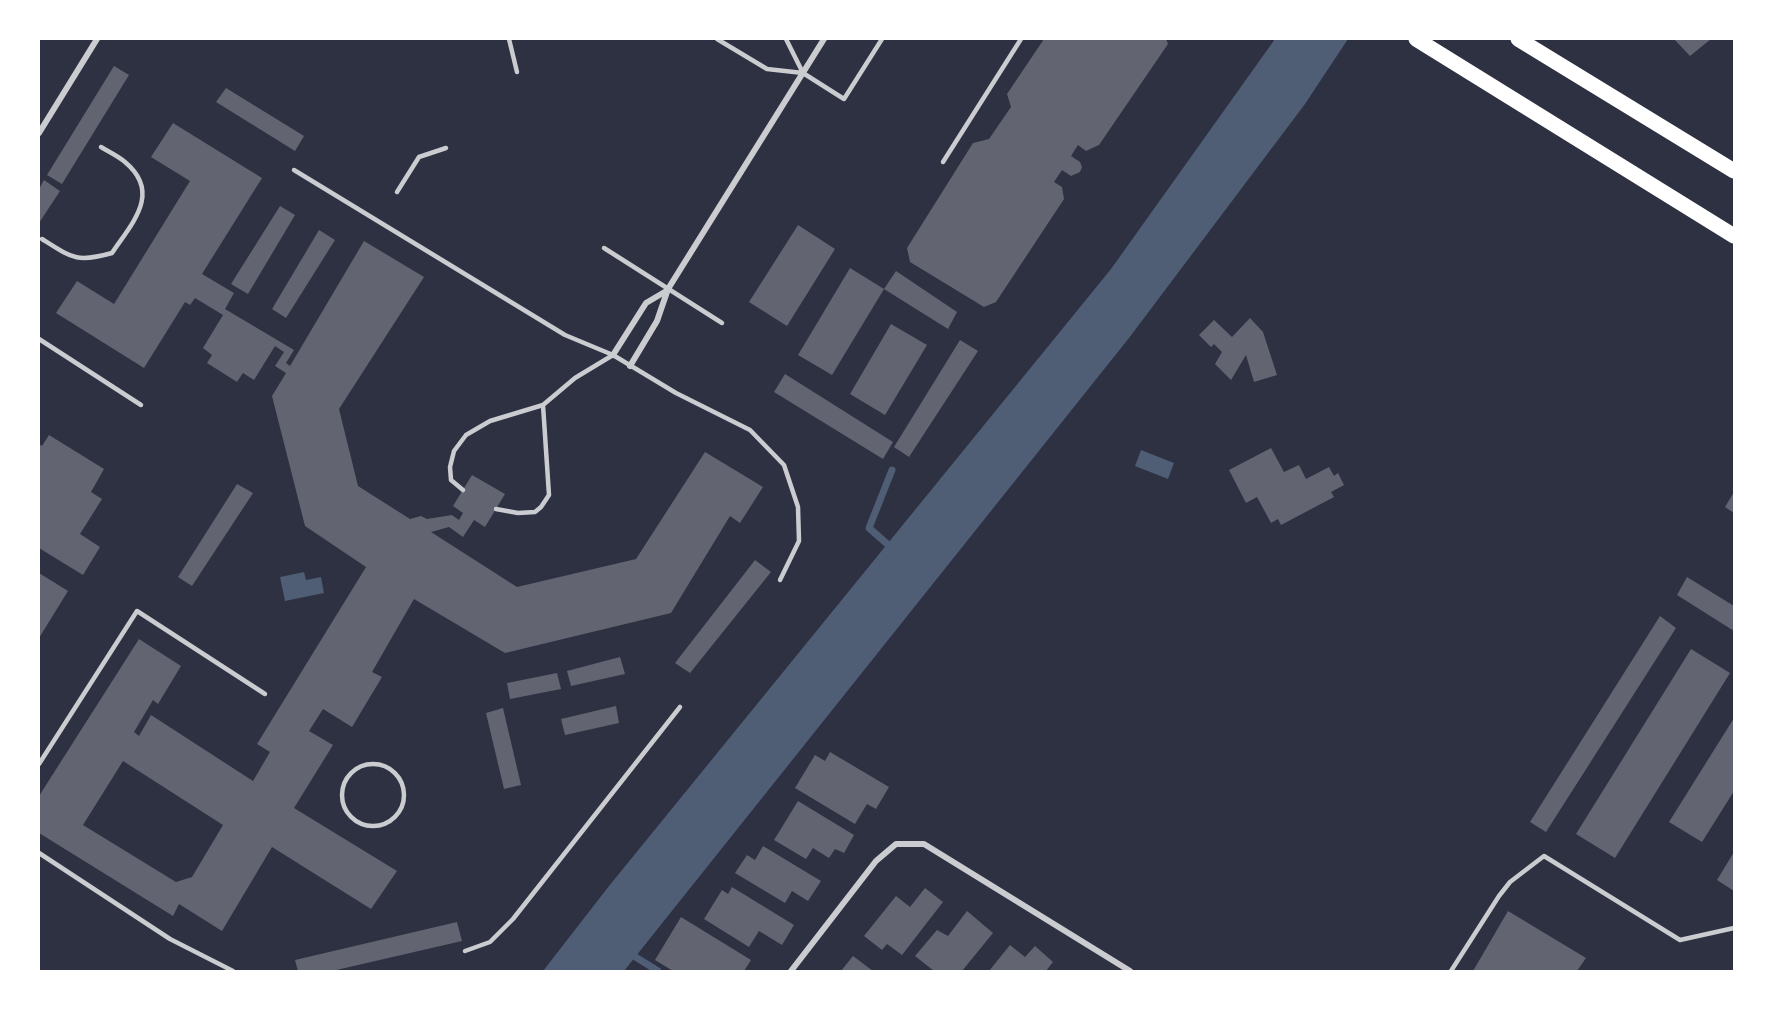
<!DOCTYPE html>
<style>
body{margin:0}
#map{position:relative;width:1773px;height:1010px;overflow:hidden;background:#2d3142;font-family:"Open Sans",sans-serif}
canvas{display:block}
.frame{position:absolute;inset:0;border:40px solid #fff;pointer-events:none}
</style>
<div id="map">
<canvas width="1773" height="1010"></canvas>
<div class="frame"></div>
</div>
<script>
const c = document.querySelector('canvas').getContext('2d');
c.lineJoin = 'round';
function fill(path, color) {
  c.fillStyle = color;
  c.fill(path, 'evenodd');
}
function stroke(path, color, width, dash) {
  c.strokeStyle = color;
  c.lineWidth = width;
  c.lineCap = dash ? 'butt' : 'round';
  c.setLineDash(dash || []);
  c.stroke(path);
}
fill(new Path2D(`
 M1275,39H1348L1305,104L1129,338L624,971H543L609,886L1111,269Z
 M1141,450L1174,463L1168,479L1135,466Z
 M304,572L306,580L321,577L324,593L285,601L280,577Z`), '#4f5d75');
stroke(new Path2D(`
 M892,470L869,528L893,549
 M629,953L658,971`), '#4f5d75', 7);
fill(new Path2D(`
 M1044,39H1166L1168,44L1099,145L1086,151L1078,145L1071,156L1080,162L1082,167L1080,172L1071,176L1062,170L1054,182L1062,187L1064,199L996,302L984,307L910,262L907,248L973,143L989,139L1011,107L1007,94Z
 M1674,39H1711L1690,56Z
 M114,66L129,75L62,184L47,175Z
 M226,88L304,136L295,151L216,102Z
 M173,123L262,178L202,274L234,293L225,309L294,350L286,363L290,366L364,241L424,277L339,409L358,486L410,519L421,516L427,519L452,515L459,520L463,513L453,506L472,475L505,494L485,527L474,520L463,537L449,527L431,532L517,587L636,559L705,452L763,487L740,523L730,516L671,613L505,653L414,599L372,672L382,677L352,727L323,709L309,731L333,745L294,808L397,871L371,909L272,847L222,931L179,904L173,916L39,833V796L139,639L181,666L158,704L153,700L134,732L139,736L151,715L253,781L270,752L257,744L366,567L305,526L272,396L286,373L275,366L284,352L275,346L254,380L243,373L237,382L207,363L212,355L203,348L223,315L195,298L190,305L185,302L144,368L56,313L77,281L114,304L190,181L151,157ZM123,761L223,825L192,877L176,882L83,825Z
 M44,180L60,191L39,223V189Z
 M280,206L295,215L248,294L231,284Z
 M798,225L835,249L787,326L749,302Z
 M319,230L335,240L286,318L272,309Z
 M850,268L884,289L832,375L798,355Z
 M896,271L957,312L948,329L884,289Z
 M1250,318L1263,332L1277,375L1254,382L1246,355L1231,380L1215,364L1222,352L1214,344L1211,347L1199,335L1214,320L1232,337Z
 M891,324L927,345L885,415L850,394Z
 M960,340L978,351L909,457L894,447Z
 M785,374L893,442L883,459L774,392Z
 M49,435L104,469L91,492L102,499L80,534L100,547L83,575L39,548V444L42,446Z
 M1271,448L1284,472L1299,465L1306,479L1329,467L1334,476L1338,473L1344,485L1331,492L1334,497L1281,525L1278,519L1271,523L1257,497L1246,503L1229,470Z
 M237,484L253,493L192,586L178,577Z
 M1734,492V513L1725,507Z
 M755,560L771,572L690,673L675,663Z
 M39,573L68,591L39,638Z
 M1687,577L1734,606V631L1677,595Z
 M1660,616L1676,628L1546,832L1530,822Z
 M1691,649L1730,673L1615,858L1576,834Z
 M620,657L625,674L571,686L567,671Z
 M557,673L561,689L510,699L507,683Z
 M616,706L619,723L565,735L561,719Z
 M503,708L521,785L504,789L486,713Z
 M1734,718V791L1702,842L1669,822Z
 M830,752L889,787L876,809L867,804L855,824L795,788L815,755L825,761Z
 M798,801L854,835L844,853L835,849L829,858L813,848L806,859L774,840Z
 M763,846L821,881L808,901L792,891L785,903L735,873L747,855L755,860Z
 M1734,852V891L1717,880Z
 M732,887L794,925L782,945L759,931L749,947L704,919L722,890L728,894Z
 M925,888L943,902L902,955L887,944L882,950L864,936L896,896L910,907Z
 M967,911L993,933L962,971H934L915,956L937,930L948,936Z
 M1508,911L1586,958L1577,971H1473Z
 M681,917L751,960L744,971H673L655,960Z
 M457,922L462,941L332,971H298L295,960Z
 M1010,945L1025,957L1035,946L1053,962L1046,971H989Z
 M853,956L873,971H841Z`), '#626471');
stroke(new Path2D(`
 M509,39L517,72
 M717,39L767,69L803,73L786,39
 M803,73L844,99L882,39
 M943,162L1021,39
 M294,170L565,335L613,355L676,393L750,430L784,465L798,507L799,541L780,580
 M397,192L419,157L446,148
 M42,239C72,258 77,263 112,253C132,223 162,193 125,162C118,156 109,152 101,147
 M604,248L722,323
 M39,339L141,405
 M463,490L451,480L450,467L454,451L466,435L490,421L543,405L575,378L613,355
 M496,509L518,513L535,512L541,507L549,495L543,405
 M39,764L137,611L265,694
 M342 795a31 31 0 1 1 62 0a31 31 0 1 1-62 0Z
 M39,853L170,939L233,971
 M465,951L490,942L513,919L680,707
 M1451,971L1499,896L1510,882L1544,856L1680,940L1734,928`), '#caccd0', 4.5);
stroke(new Path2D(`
 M39,133L97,39
 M613,355L646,303L668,290
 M630,366L657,321L668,289L824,39
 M791,971L876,861L896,844H924L1130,971`), '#caccd0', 6);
stroke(new Path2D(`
 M1416,39L1734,236
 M1518,39L1734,171`), '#fff', 15);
</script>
